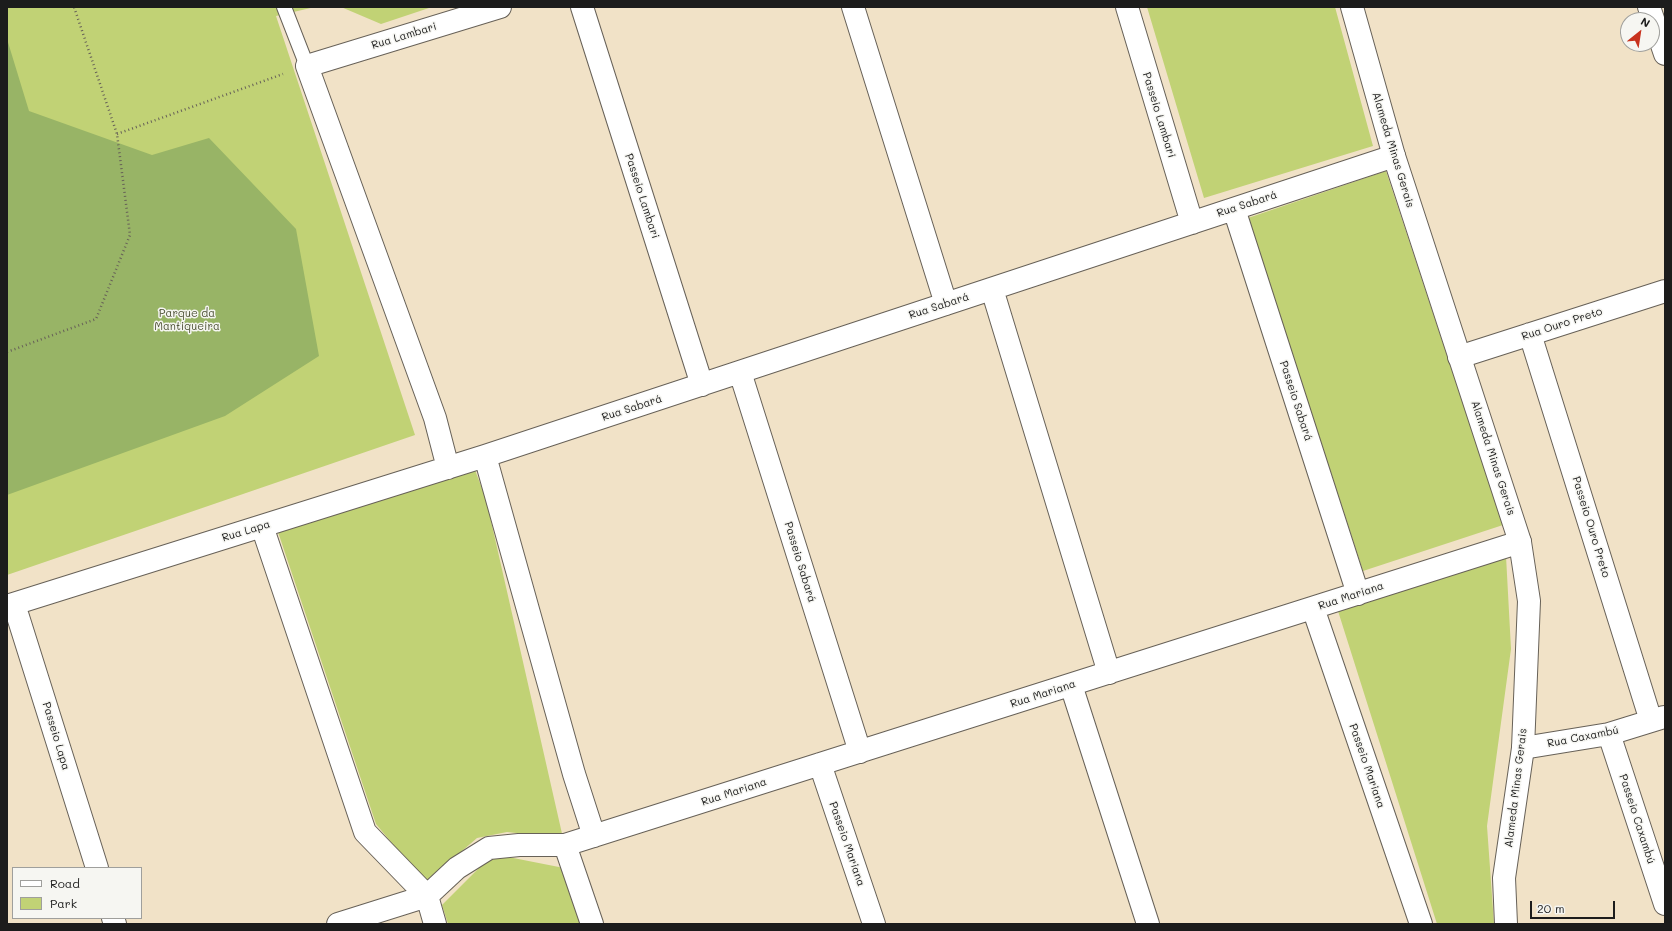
<!DOCTYPE html>
<meta charset="utf-8">
<style>
body{margin:0}
#map{position:relative;width:1672px;height:931px;overflow:hidden;background:#f1e2c7;font-family:Mali,sans-serif}
canvas{display:block}
.frame{position:absolute;inset:0;border:8px solid #1c1c1c;pointer-events:none}
.legend{position:absolute;left:12px;top:867px;width:130px;height:52px;box-sizing:border-box;background:#f6f6f2;border:1px solid #9f9f9c;margin:0;padding:5px 7px;list-style:none;font-size:12px;color:#1c1c1c}
.legend li{display:flex;align-items:center;gap:8px;height:20px}
.legend b{width:20px;border:1px solid #9f9f9c}
.north{position:absolute;left:1620px;top:12px;width:40px;height:40px;box-sizing:border-box;background:#f6f6f2;border:1px solid #9f9f9c;border-radius:50%;rotate:30deg;font-size:11px;font-weight:700;line-height:16px;text-align:center;color:#1c1c1c}
.north::after{content:'';display:block;margin:auto;width:14px;height:18px;background:#c8321e;clip-path:polygon(50% 0,100% 100%,50% 72%,0 100%)}
.scale{position:absolute;left:1530px;top:901px;width:85px;height:18px;box-sizing:border-box;border:2px solid #1c1c1c;border-top:0;padding-left:5px;font-size:12px;line-height:14px;white-space:nowrap;color:#1c1c1c;-webkit-text-stroke:3px #f6f6f2;paint-order:stroke}
</style>
<div id="map">
<canvas width="1672" height="931"></canvas>
<div class="frame"></div>
<ul class="legend">
<li><b style="height:5px;background:#fff"></b>Road</li>
<li><b style="height:11px;background:#c1d275"></b>Park</li>
</ul>
<div class="north">N</div>
<div class="scale">20 m</div>
</div>
<script>
const c = document.querySelector('canvas').getContext('2d');
c.lineJoin = 'round';
function fill(path, color) {
  c.fillStyle = color;
  c.fill(path, 'evenodd');
}
function stroke(path, color, width, dash) {
  c.strokeStyle = color;
  c.lineWidth = width;
  c.lineCap = dash ? 'butt' : 'round';
  c.setLineDash(dash || []);
  c.stroke(path);
}
function label(font, color, halo, rows, align = 'center') {
  c.font = font + ' Mali,sans-serif';
  c.lineWidth = 3;
  c.setLineDash([]);
  c.textBaseline = 'middle';
  c.strokeStyle = halo;
  c.fillStyle = color;
  for (const [text, x, y, turn = 0] of rows) {
    c.save();
    c.translate(x, y);
    c.rotate((+turn || 0) * Math.PI / 180);
    c.textAlign = isNaN(turn) ? turn : align;
    if (halo) c.strokeText(text, 0, 0);
    c.fillText(text, 0, 0);
    c.restore();
  }
}
fill(new Path2D(`
 M7,7H315L276,16L415,435L7,575Z
 M341,7H432L381,24Z
 M1147,7H1335L1373,146L1204,198Z
 M1386,171L1503,525L1363,571L1248,218Z
 M475,470L486,499L563,838L507,832L477,838L425,883L376,824L278,532Z
 M1506,556L1511,649L1487,826L1494,924H1437L1338,611Z
 M493,854L564,868L582,924H448L442,905Z`), '#c1d275');
fill(new Path2D(`
 M7,39L29,111L152,155L209,138L296,229L319,356L225,416L7,495Z`), '#98b466');
const lane = new Path2D(`
 M284,7L307,66`);
const street = new Path2D(`
 M582,7L702,385
 M853,7L946,304
 M1127,7L1192,223
 M1649,7L1665,54
 M1234,209L1358,594
 M992,289L1109,673
 M1530,334L1651,721
 M1459,357L1665,291
 M740,372L860,752
 M485,456L574,774L594,836
 M448,468L435,418L307,66L500,7
 M262,526L365,832L427,896L435,924
 M14,604L97,868
 M7,606L485,456L1394,156
 M1313,608L1421,924
 M1071,685L1148,924
 M1609,734L1665,904
 M1523,748L1609,734L1664,717
 M820,764L874,924
 M565,845L592,924
 M113,918L115,924
 M338,924L427,896L457,868L489,848L519,845H565L1520,542`);
const secondary = new Path2D(`
 M1352,7L1394,156L1520,542L1529,601L1523,748L1504,878L1506,924`);
stroke(lane, '#676158', 16);
stroke(street, '#676158', 24);
stroke(secondary, '#676158', 24);
stroke(new Path2D(`
 M117,134L283,74
 M7,352L96,319L130,235L117,134L74,7`), '#676158', 2.5, [1, 3]);
stroke(lane, '#fff', 14);
stroke(street, '#fff', 22);
stroke(secondary, '#fff', 22);
label('11px', '#1c1c1c', '#f6f6f2', [
 ["Rua Lambari",404,36,-17],
 ["Passeio Lambari",1159,115,73],
 ["Alameda Minas Gerais",1393,150,73],
 ["Passeio Lambari",642,196,72],
 ["Rua Sabará",1247,204,-18],
 ["Rua Sabará",939,306,-18],
 ["Rua Ouro Preto",1562,324,-18],
 ["Passeio Sabará",1296,401,72],
 ["Rua Sabará",632,408,-18],
 ["Alameda Minas Gerais",1493,458,72],
 ["Passeio Ouro Preto",1591,527,73],
 ["Rua Lapa",246,531,-17],
 ["Passeio Sabará",800,562,73],
 ["Rua Mariana",1351,596,-18],
 ["Rua Mariana",1043,694,-18],
 ["Passeio Lapa",56,736,73],
 ["Rua Caxambú",1583,737,-11],
 ["Passeio Mariana",1367,766,71],
 ["Alameda Minas Gerais",1516,788,-83],
 ["Rua Mariana",734,792,-18],
 ["Passeio Caxambú",1637,819,72],
 ["Passeio Mariana",847,844,71]
]);
label('11px', '#4e5337', '#f6f6f2', [
 ["Parque da",187,314],
 ["Mantiqueira",187,327]
]);
</script>
